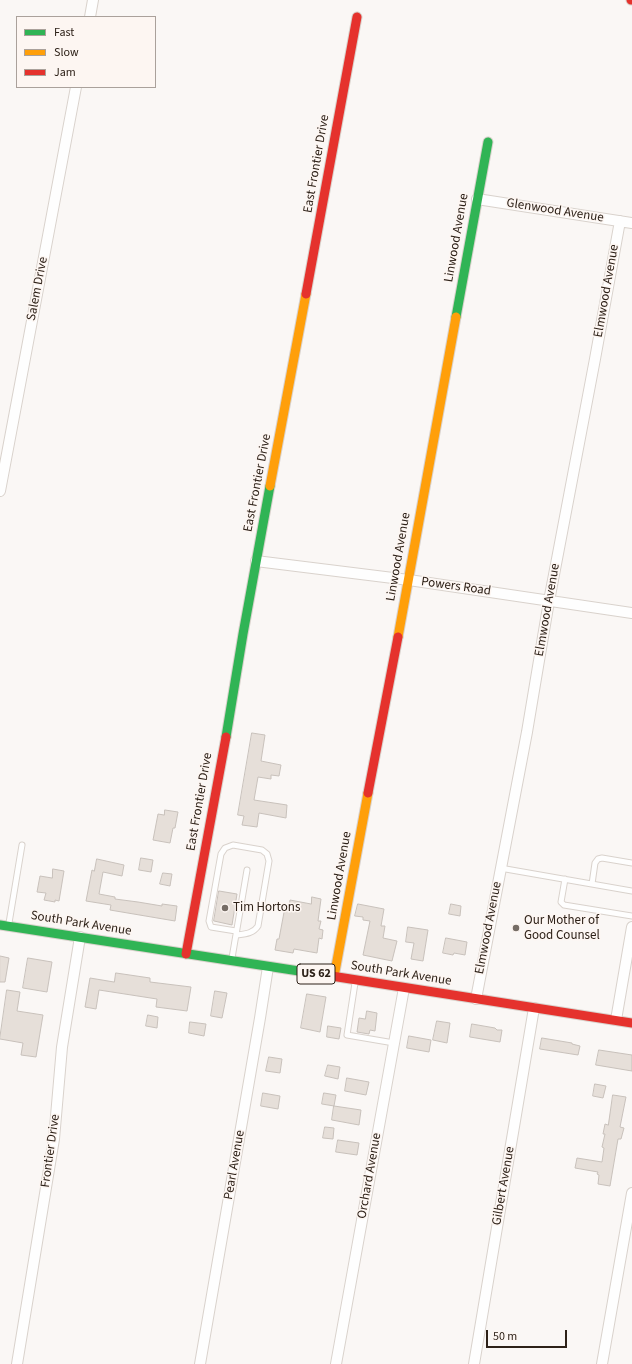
<!DOCTYPE html>
<style>
body{margin:0}
#map{position:relative;width:632px;height:1364px;overflow:hidden;background:#faf7f5;font-family:"Source Sans 3",sans-serif}
canvas{display:block}
.legend{position:absolute;left:16px;top:16px;width:140px;height:72px;box-sizing:border-box;background:#fdf6f2;border:1px solid #aaa19b;margin:0;padding:5px 7px;list-style:none;font-size:12px;color:#2d2118}
.legend li{display:flex;align-items:center;gap:8px;height:20px}
.legend b{width:20px;border:1px solid #aaa19b}
.scale{position:absolute;left:486px;top:1330px;width:81px;height:18px;box-sizing:border-box;border:2px solid #2d2118;border-top:0;padding-left:5px;font-size:12px;line-height:14px;white-space:nowrap;color:#2d2118;-webkit-text-stroke:3px #fdf6f2;paint-order:stroke}
</style>
<div id="map">
<canvas width="632" height="1364"></canvas>
<ul class="legend">
<li><b style="height:5px;background:#30b455"></b>Fast</li>
<li><b style="height:5px;background:#ff9f0a"></b>Slow</li>
<li><b style="height:5px;background:#e5322d"></b>Jam</li>
</ul>
<div class="scale">50 m</div>
</div>
<script>
const c = document.querySelector('canvas').getContext('2d');
c.lineJoin = 'round';
function fill(path, color) {
  c.fillStyle = color;
  c.fill(path, 'evenodd');
}
function stroke(path, color, width, dash) {
  c.strokeStyle = color;
  c.lineWidth = width;
  c.lineCap = dash ? 'butt' : 'round';
  c.setLineDash(dash || []);
  c.stroke(path);
}
function label(font, color, halo, rows, align = 'center') {
  c.font = font + ' "Source Sans 3",sans-serif';
  c.lineWidth = 3;
  c.setLineDash([]);
  c.textBaseline = 'middle';
  c.strokeStyle = halo;
  c.fillStyle = color;
  for (const [text, x, y, turn = 0] of rows) {
    c.save();
    c.translate(x, y);
    c.rotate((+turn || 0) * Math.PI / 180);
    c.textAlign = isNaN(turn) ? turn : align;
    if (halo) c.strokeText(text, 0, 0);
    c.fillText(text, 0, 0);
    c.restore();
  }
}
const building = new Path2D(`
 M252,733L265,735L261,761L281,765L279,776L271,775V779L258,777L254,800L287,805L286,818L259,813L257,827L242,825L244,816L238,815Z
 M165,810L178,812L175,828H173L170,843L153,840L158,814L164,815Z
 M141,858L153,860L151,872L139,870Z
 M97,859L124,865L122,876L103,872L99,894L115,897V899L138,902L162,906V904L177,906L175,921L110,910L111,905L86,901L92,870L94,871Z
 M53,869L64,871L59,901L55,900V902L44,900L46,893L37,892L40,876L52,878Z
 M163,873L172,874L170,886L160,884Z
 M219,891L237,894L232,925L214,921Z
 M312,897L321,899L318,921H321L319,929L323,930L322,939L319,938L317,953L294,949L293,953L275,950L277,939H279L285,907L289,908L290,900L311,904Z
 M358,904L384,909L381,926H385L383,938L397,941L392,961L363,955L370,921L363,920V917L355,916Z
 M451,904L461,906L460,916L449,914Z
 M408,927L428,930L423,961L411,959L414,943L406,942Z
 M446,938L467,942L465,955L454,953L453,955L443,953Z
 M0,956L9,958L5,982H0Z
 M28,958L52,962L47,992L23,988Z
 M116,973L150,978V982L191,987L187,1011L156,1007L157,999L99,990L96,1009L85,1007L90,978L114,982Z
 M7,990L20,992L17,1011L43,1015L36,1057L21,1055L23,1043L0,1039Z
 M215,991L227,993L222,1018L211,1016Z
 M307,994L326,997L320,1032L301,1028Z
 M367,1011L377,1013L375,1031L370,1030L369,1034L357,1032L359,1018L365,1019Z
 M148,1015L158,1017L157,1028L146,1026Z
 M437,1021L450,1023L447,1043L433,1040Z
 M190,1022L206,1024L204,1036L189,1033Z
 M472,1024L495,1028L497,1030H502L500,1042L470,1037Z
 M328,1026L341,1028L339,1039L327,1037Z
 M409,1036L431,1040L429,1052L407,1048Z
 M542,1038L572,1043V1044L580,1046L578,1055L540,1049Z
 M599,1050L632,1055V1071L596,1065Z
 M269,1057L282,1059L280,1073L266,1071Z
 M328,1065L340,1067L338,1079L325,1076Z
 M347,1078L369,1082L366,1095L345,1091Z
 M595,1084L606,1086L603,1098L593,1096Z
 M263,1093L280,1096L278,1109L261,1106Z
 M324,1093L336,1095L334,1106L322,1104Z
 M613,1095L626,1097L620,1127L624,1128L621,1139H618L610,1186L598,1184L599,1175L597,1174L598,1172L575,1168L577,1158L602,1162L604,1148L602,1147L605,1134H603L605,1124L608,1125Z
 M334,1106L361,1110L359,1125L332,1120Z
 M325,1127L334,1128L333,1139L323,1138Z
 M338,1140L359,1143L357,1155L336,1152Z`);
fill(building, '#e6dfd9');
stroke(building, '#c8c1bb', 1);
const lane = new Path2D(`
 M500,868L632,891
 M565,879L561,902L564,905L632,916
 M592,884L595,863L598,859L602,858L632,863
 M9,923L22,845
 M236,935C244,934 253,934 258,926L269,861L267,854L262,850L233,845L225,848L221,854L209,921L211,927L236,931
 M232,958L247,870
 M355,983L347,1035L394,1043`);
const street = new Path2D(`
 M90,17L93,0
 M477,199L632,223
 M0,491L76,87
 M256,561L409,580L632,613
 M476,999L527,732L549,601L595,359L620,221
 M616,1020L632,927
 M17,1364L54,1139L62,1047L80,937
 M200,1364L260,1018L268,967
 M336,1364L404,988
 M474,1364L534,1008
 M602,1364L632,1193`);
const fast = new Path2D(`
 M456,317L488,142
 M226,737L243,634L270,486
 M0,925L325,975`);
const slow = new Path2D(`
 M270,486L306,294
 M398,637L456,317
 M334,977L368,793`);
const jam = new Path2D(`
 M631,0H632
 M306,294L357,17
 M368,793L398,637
 M186,954L226,737
 M325,975L632,1023`);
stroke(lane, '#d9d2cc', 7);
stroke(street, '#d9d2cc', 12);
stroke(fast, '#d9d2cc', 11);
stroke(slow, '#d9d2cc', 11);
stroke(jam, '#d9d2cc', 11);
stroke(lane, '#fefefe', 5);
stroke(street, '#fefefe', 10);
stroke(fast, '#30b455', 9);
stroke(slow, '#ff9f0a', 9);
stroke(jam, '#e5322d', 9);
for (const [x, y, r, color] of [
 [225,908,4,"#756c65"],
 [516,928,4,"#756c65"]
]) {
  const dot = new Path2D();
  dot.arc(x, y, r, 0, 2 * Math.PI);
  c.fillStyle = color;
  c.fill(dot);
  stroke(dot, '#fdf6f2', 1.5);
}
for (const [x, y, w] of [
 [316,974,38]
]) {
  const box = new Path2D();
  box.roundRect(x - w / 2, y - 10, w, 20, 3);
  c.fillStyle = '#fdf6f2';
  c.fill(box);
  stroke(box, '#2d2118', 1);
}
label('bold 12px', '#2d2118', null, [
 ["US 62",316,974]
]);
label('13px', '#2d2118', '#fdf6f2', [
 ["East Frontier Drive",317,164,-80],
 ["Glenwood Avenue",555,211,9],
 ["Linwood Avenue",457,238,-80],
 ["Salem Drive",38,289,-79],
 ["Elmwood Avenue",607,291,-80],
 ["East Frontier Drive",258,483,-79],
 ["Linwood Avenue",399,557,-80],
 ["Powers Road",456,587,8],
 ["Elmwood Avenue",548,610,-80],
 ["East Frontier Drive",200,802,-80],
 ["Linwood Avenue",340,876,-80],
 ["South Park Avenue",81,924,9],
 ["Elmwood Avenue",489,928,-79],
 ["South Park Avenue",401,974,9],
 ["Frontier Drive",51,1151,-82],
 ["Pearl Avenue",235,1165,-80],
 ["Orchard Avenue",370,1176,-80],
 ["Gilbert Avenue",504,1186,-80]
]);
label('13px', '#2d2118', '#fdf6f2', [
 ["Tim Hortons",233,908],
 ["Our Mother of",524,921],
 ["Good Counsel",524,936]
], 'left');
</script>
